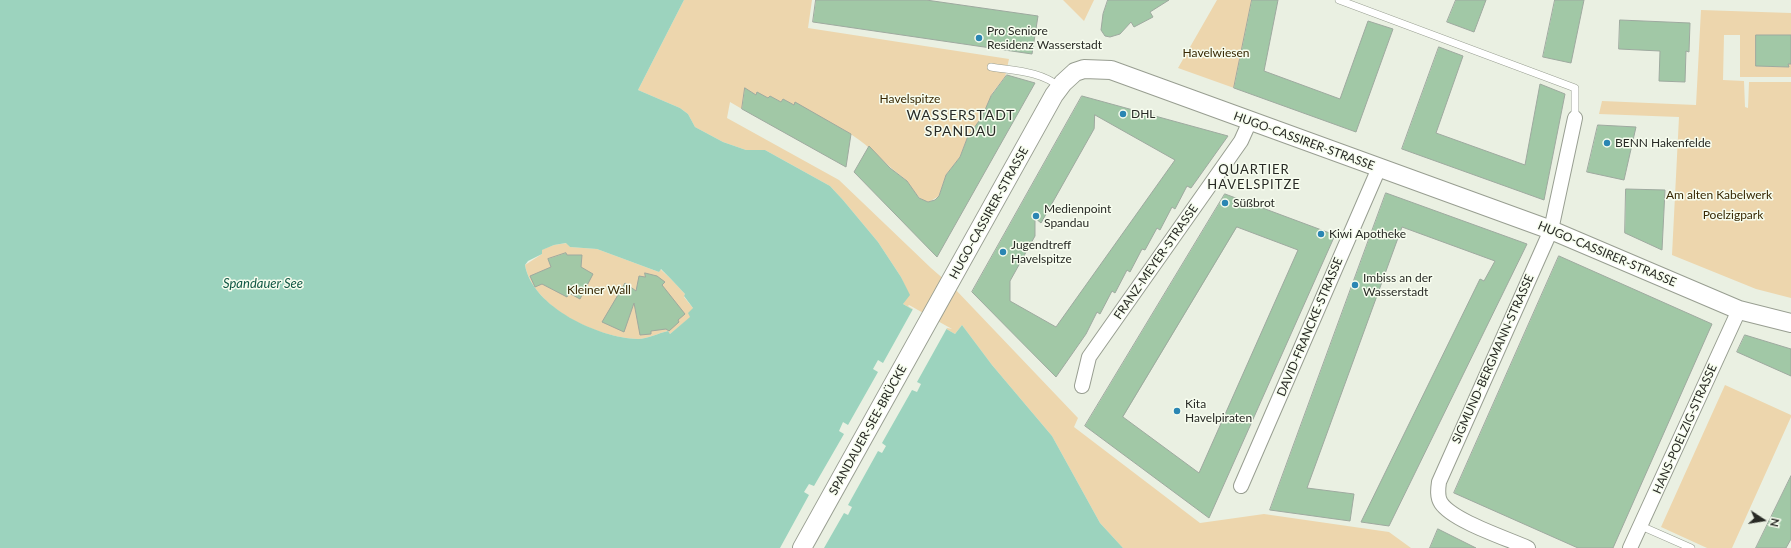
<!DOCTYPE html>
<meta charset="utf-8">
<style>
body{margin:0}
#map{position:relative;width:1791px;height:548px;overflow:hidden;background:#eaf0e2;font-family:Lato,sans-serif}
canvas{display:block}
.north{position:absolute;left:1743px;top:500px;width:40px;height:40px;-webkit-text-stroke:3px #f7fdef;paint-order:stroke;rotate:102deg;font-size:11px;font-weight:700;line-height:16px;text-align:center;color:#282a25}
.north::after{content:'';display:block;margin:auto;width:14px;height:18px;background:#282a25;clip-path:polygon(50% 0,100% 100%,50% 72%,0 100%)}
</style>
<div id="map">
<canvas width="1791" height="548"></canvas>
<div class="north">N</div>
</div>
<script>
const c = document.querySelector('canvas').getContext('2d');
c.lineJoin = 'round';
function fill(path, color) {
  c.fillStyle = color;
  c.fill(path, 'evenodd');
}
function stroke(path, color, width, dash) {
  c.strokeStyle = color;
  c.lineWidth = width;
  c.lineCap = dash ? 'butt' : 'round';
  c.setLineDash(dash || []);
  c.stroke(path);
}
function label(font, color, halo, rows, align = 'center') {
  c.font = font + ' Lato,sans-serif';
  c.lineWidth = 3;
  c.setLineDash([]);
  c.textBaseline = 'middle';
  c.strokeStyle = halo;
  c.fillStyle = color;
  for (const [text, x, y, turn = 0] of rows) {
    c.save();
    c.translate(x, y);
    c.rotate((+turn || 0) * Math.PI / 180);
    c.textAlign = isNaN(turn) ? turn : align;
    if (halo) c.strokeText(text, 0, 0);
    c.fillText(text, 0, 0);
    c.restore();
  }
}
fill(new Path2D(`
 M684,0H812L808,28L1009,59L1005,77L993,92L983,116L968,136L960,157L946,175L939,196L929,202C916,201 912,183 901,176C884,163 870,146 852,135C830,121 805,112 783,99L781,102L770,96L768,98L757,93L756,95L745,89L742,109L730,102L727,118L839,180L931,268L954,288L1078,418L1074,427L1200,523L1264,514L1389,532L1411,548H1123L1100,523L1052,436L992,365L962,325L955,334L903,304L908,293L901,277L878,242L843,200L830,186L765,150H746L723,142L695,127L688,114L680,108L638,90Z
 M1063,0H1094L1084,21Z
 M1217,0H1252L1234,88L1178,68Z
 M1701,10L1791,13V35H1756V66L1788,67V64H1791V77H1740V35H1724L1723,80L1744,81L1745,107L1748,108L1749,82H1791V298L1756,289L1672,255L1679,117L1599,114L1602,101L1696,105Z
 M567,243L570,247L597,249L659,272L660,269L670,278L685,294L684,297L693,308L691,317L670,334L668,331C659,333 647,339 638,339C598,338 533,308 525,265L542,254L541,250L554,245Z
 M1725,385L1791,415V417L1732,548H1707L1661,527Z`), '#edd6ad');
fill(new Path2D(`
 M0,0H684L638,90L680,108L688,114L695,127L723,142L746,150H765L830,186L843,200L878,242L901,277L910,295L903,304L955,334L962,325L992,365L1052,436L1100,523L1123,548H0ZM566,243L570,247L597,249L659,272L661,269L670,278L685,294L684,296L693,308L688,313L690,317L670,334L668,331C659,333 647,339 638,339C599,338 532,307 525,265L528,261L542,254V250L554,245Z`), '#9cd3be');
fill(new Path2D(`
 M909,305L952,329L947,328L917,382L921,384L917,392L912,390L882,443L886,446L882,453L878,451L848,505L852,507L848,515L844,513L824,548H780L809,495L804,492L809,484L814,486L844,434L839,431L843,422L848,425L878,372L873,369L878,360L883,363L913,309L908,306Z`), '#eaf0e2');
const building = new Path2D(`
 M816,0H926L1038,16L1032,54L813,22Z
 M1108,0H1169L1150,12L1153,17L1134,27L1131,22L1120,34L1110,37L1105,36L1101,30L1103,14Z
 M1252,0H1278L1264,71L1340,99L1368,21L1393,29L1356,132L1234,88Z
 M1456,0H1486L1474,32L1447,22Z
 M1555,0H1584L1571,63L1543,57Z
 M1620,20L1690,23L1689,52L1686,51L1685,82L1659,81L1660,51L1619,49Z
 M1756,35H1791V64H1788L1789,67L1756,66Z
 M1439,47L1463,56L1436,133L1525,165L1540,84L1565,94L1544,200L1402,149Z
 M1007,75L1035,83L937,257L854,172L869,146L890,168L907,181L919,198L928,202L935,200L939,196L946,175L960,157L968,136L982,117L991,96Z
 M745,88L756,95L757,92L768,98L770,96L781,102L783,99L794,105L795,102L851,134L846,167L742,109Z
 M1082,96L1228,136L1191,188L1187,186L1175,209L1172,207L1160,230L1157,228L1145,250L1142,249L1130,272L1127,270L1115,293L1112,291L1100,314L1097,312L1086,334L1056,377L972,292ZM1095,115L1175,160L1056,327L1010,301V281L1035,236V218L1041,223L1094,129Z
 M1598,125L1636,127L1624,180L1587,172Z
 M1626,189L1665,190L1662,250L1625,233Z
 M1386,193L1527,244L1389,526L1361,522L1480,279L1484,281L1495,261L1402,227L1307,488L1354,494L1350,521L1270,510Z
 M1225,194L1335,235L1209,518L1085,426ZM1237,227L1298,250L1199,473L1123,417Z
 M566,253L567,255H582L581,267L593,274L580,299L569,293L567,297L542,284L535,287L530,276L551,267L548,259Z
 M1559,256L1712,324L1613,548H1578L1454,493Z
 M645,273L657,276L665,282L662,285L685,314L678,320L679,322L669,331L666,329L651,331V334L640,335L634,303L624,332L602,322L625,283L636,291L639,276L645,277Z
 M1745,335L1791,349V376L1737,352Z
 M1791,476V539L1786,548H1756Z
 M1438,529L1476,548H1430Z`);
fill(building, '#a1c8a6');
stroke(building, '#9ea99f', 1);
const service = new Path2D(`
 M1339,0L1575,88V118
 M991,67C1015,71 1040,71 1060,87
 M1641,526L1691,548`);
const minor = new Path2D(`
 M1082,386L1089,357L1241,141L1250,121
 M1241,486L1379,168
 M1528,548C1506,538 1453,521 1441,503C1437,497 1438,489 1439,482L1551,230L1575,118
 M1630,548L1739,310`);
const tertiary = new Path2D(`
 M802,548L1054,95L1063,83L1075,72L1084,69L1111,70L1551,230L1739,310L1791,323`);
stroke(service, '#989e91', 8);
stroke(minor, '#989e91', 16);
stroke(tertiary, '#989e91', 20);
stroke(service, '#fff', 7);
stroke(minor, '#fff', 14);
stroke(tertiary, '#fff', 18);
for (const [x, y, r, color] of [
 [979,38,4,"#2a86b3"],
 [1123,114,4,"#2a86b3"],
 [1607,143,4,"#2a86b3"],
 [1225,203,4,"#2a86b3"],
 [1036,216,4,"#2a86b3"],
 [1321,234,4,"#2a86b3"],
 [1003,252,4,"#2a86b3"],
 [1355,285,4,"#2a86b3"],
 [1177,411,4,"#2a86b3"]
]) {
  const dot = new Path2D();
  dot.arc(x, y, r, 0, 2 * Math.PI);
  c.fillStyle = color;
  c.fill(dot);
  stroke(dot, '#f7fdef', 1.5);
}
label('12px', '#282a25', '#f7fdef', [
 ["Pro Seniore",987,31],
 ["Residenz Wasserstadt",987,45],
 ["DHL",1131,114],
 ["BENN Hakenfelde",1615,143],
 ["Süßbrot",1233,203],
 ["Medienpoint",1044,209],
 ["Spandau",1044,223],
 ["Kiwi Apotheke",1329,234],
 ["Jugendtreff",1011,245],
 ["Havelspitze",1011,259],
 ["Imbiss an der",1363,278],
 ["Wasserstadt",1363,292],
 ["Kita",1185,404],
 ["Havelpiraten",1185,418]
], 'left');
label('12px', '#382803', '#f7fdef', [
 ["Havelwiesen",1216,53],
 ["Havelspitze",910,99],
 ["Am alten Kabelwerk",1719,195],
 ["Poelzigpark",1733,215],
 ["Kleiner Wall",599,290]
]);
label('12px', '#282a25', '#f7fdef', [
 ["HUGO-CASSIRER-STRASSE",1304,141,20],
 ["HUGO-CASSIRER-STRASSE",989,213,-61],
 ["HUGO-CASSIRER-STRASSE",1607,254,23],
 ["FRANZ-MEYER-STRASSE",1156,262,-55],
 ["DAVID-FRANCKE-STRASSE",1310,327,-67],
 ["SIGMUND-BERGMANN-STRASSE",1493,359,-66],
 ["HANS-POELZIG-STRASSE",1685,429,-66],
 ["SPANDAUER-SEE-BRÜCKE",868,430,-61]
]);
c.letterSpacing = '1px';
label('13px', '#282a25', '#f7fdef', [
 ["QUARTIER",1254,170],
 ["HAVELSPITZE",1254,185]
]);
c.letterSpacing = '0px';
label('italic 13px', '#115844', '#f7fdef', [
 ["Spandauer See",263,284]
]);
c.letterSpacing = '1px';
label('14px', '#282a25', '#f7fdef', [
 ["WASSERSTADT",961,115],
 ["SPANDAU",961,131]
]);
c.letterSpacing = '0px';
</script>
